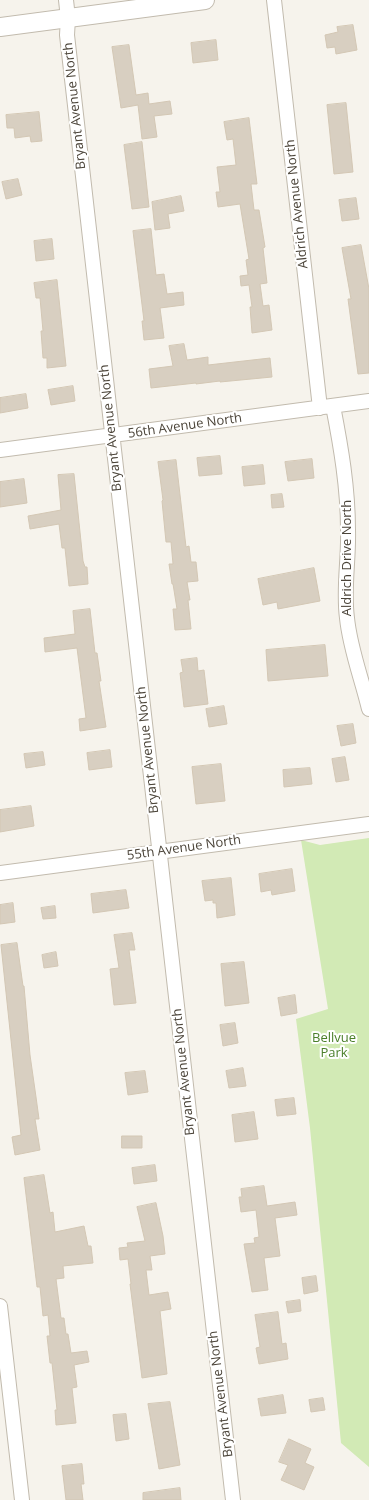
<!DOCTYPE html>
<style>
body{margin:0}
canvas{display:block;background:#f6f3ec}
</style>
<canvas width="369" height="1500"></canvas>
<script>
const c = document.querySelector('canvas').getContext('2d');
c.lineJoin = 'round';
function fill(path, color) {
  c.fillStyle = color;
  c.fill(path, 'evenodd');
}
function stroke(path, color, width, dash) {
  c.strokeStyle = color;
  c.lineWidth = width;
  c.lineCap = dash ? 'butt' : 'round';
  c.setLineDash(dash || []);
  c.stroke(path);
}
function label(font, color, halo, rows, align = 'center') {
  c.font = font + ' "Open Sans",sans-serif';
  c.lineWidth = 4;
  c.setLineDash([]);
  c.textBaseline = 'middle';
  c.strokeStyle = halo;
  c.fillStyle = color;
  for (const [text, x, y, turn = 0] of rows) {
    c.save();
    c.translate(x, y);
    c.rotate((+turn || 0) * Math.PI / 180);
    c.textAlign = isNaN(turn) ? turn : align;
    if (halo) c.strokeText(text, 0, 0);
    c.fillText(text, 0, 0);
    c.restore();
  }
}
fill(new Path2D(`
 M369,838V1467L341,1443L310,1128L296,1019L328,1009L301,840L320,845Z`), '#d2eab5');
const building = new Path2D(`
 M353,25L357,50L336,54L335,47L327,48L325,35L338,32L337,27Z
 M216,40L218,60L193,63L191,43Z
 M129,45L136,95L148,93L149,104L170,101L172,114L154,116L157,137L142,139L138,105L121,108L112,47Z
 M346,103L353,172L334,174L327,105Z
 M39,112L42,141L31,142L30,136L15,138L14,128H7L6,115Z
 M249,118L257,184H251L254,210H259L265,247L263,248L267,283L260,284L263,306L269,305L272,330L252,333L250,307H252L249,285L241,286L240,276L248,275L246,260L249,259L240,204L218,207L216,192H220L217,167L236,165L233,139L227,140L224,122Z
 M142,142L149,207L132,209L124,145Z
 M18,179L22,195L6,199L2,182Z
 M181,196L184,211L168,214L170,228L155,230L152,202Z
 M356,198L359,219L342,221L339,200Z
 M151,229L156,275L164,274L167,294L183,292L184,305L160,308L164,338L144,340L142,321H144L133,231Z
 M52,239L54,259L36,261L34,241Z
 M361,245L369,289V373L358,374L348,299H351L342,248Z
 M57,280L66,366L47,368V358H43L41,331H43L40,298H36L34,283Z
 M184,344L187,360L208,357V365L270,358L272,377L220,382V381L196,384V383L151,388L149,369L173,366L169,346Z
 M73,386L75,401L51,405L48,390Z
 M26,394L28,408L0,413V398Z
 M220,456L222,474L199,476L197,458Z
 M312,459L314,478L288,481L285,462Z
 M176,460L186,547L189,546L191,562H196L198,581L187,582L190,600H188L191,629L175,630L173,609H177L173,584H172L169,564H173L171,542H166L162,501L163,500L158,462Z
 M263,465L265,484L244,486L242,467Z
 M74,474L83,561L85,567H87L88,584L69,586L65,548H62L59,524L30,529L28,516L61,510L58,475Z
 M24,479L27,503L0,507V482Z
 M282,494L284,507L272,508L271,495Z
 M314,568L320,601L278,609L277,602L263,605L258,579Z
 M90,609L95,653H97L101,681H99L106,727L80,731L79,719L86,718L77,648L45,652L44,638L75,634L73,611Z
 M325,645L328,676L268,681L266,650Z
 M197,658L198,671L204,670L208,704L184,707L180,673L183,672L181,660Z
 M224,706L227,724L209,727L206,709Z
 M353,724L356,743L341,746L337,726Z
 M110,750L112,767L89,770L87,753Z
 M43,752L45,765L26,768L24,754Z
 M345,757L349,780L336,782L332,759Z
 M221,764L225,801L196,804L192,767Z
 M310,768L312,784L284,787L283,770Z
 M31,806L34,826L0,832V810Z
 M292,869L295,891L272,895L271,890L261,892L259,874Z
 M231,878L235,915L217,918L216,903H213V900L205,901L202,881Z
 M126,890L129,908L93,913L91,894Z
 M13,903L15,922L0,924V905Z
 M55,906L56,918L43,919L41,908Z
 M132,933L135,950H129L136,1003L114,1005L110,969L119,968L114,935Z
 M17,943L23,986H24L30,1055L36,1097L39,1119H35L40,1150L15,1155L12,1137L21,1135L1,945Z
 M56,952L58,966L44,968L42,955Z
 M244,962L249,1003L225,1006L221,964Z
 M295,995L297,1013L281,1016L278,998Z
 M235,1023L238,1043L223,1046L220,1025Z
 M243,1068L246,1086L229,1088L226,1071Z
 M145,1071L148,1092L128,1095L125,1073Z
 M294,1098L296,1114L277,1116L275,1100Z
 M254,1112L258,1139L235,1142L232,1115Z
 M122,1136H142V1148H122Z
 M155,1165L157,1181L134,1184L132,1168Z
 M44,1175L50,1213L53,1212L55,1232L84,1226L88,1246H91L93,1263L63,1266L64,1278L56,1279L61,1318H64L66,1334H68L71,1353L87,1351L89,1362L74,1365L77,1387L72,1388L76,1423L56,1425L55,1410H57L52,1363H50L47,1336H50L48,1315L43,1316L40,1287H37L24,1178Z
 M264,1186L267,1206L295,1202L297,1215L275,1218L280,1256L264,1258L268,1290L252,1292L244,1244L255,1243L254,1238L259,1237L256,1210L241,1212L239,1197H242L241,1189Z
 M156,1203L163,1236L165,1254L150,1256L152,1270H146L149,1295L168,1292L171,1309L160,1311L167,1374L142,1378L130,1284H131L128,1259L120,1260L119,1248L128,1247L127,1243L145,1241L137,1207Z
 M316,1276L318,1291L304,1294L302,1278Z
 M300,1300L301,1311L288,1313L286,1302Z
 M278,1312L282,1344L286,1343L288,1359L259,1364L256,1348L260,1347L255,1315Z
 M283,1395L286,1413L261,1416L258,1399Z
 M323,1398L325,1410L311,1412L309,1400Z
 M170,1402L180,1465L159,1469L148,1404Z
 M126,1414L129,1439L116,1441L113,1415Z
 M289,1439L311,1449L305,1463L314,1467L304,1490L281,1480L288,1465L279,1462Z
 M82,1464L84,1484H81L83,1500H66L62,1466Z
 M180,1488L181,1500H143V1493Z`);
fill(building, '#d8cfc1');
stroke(building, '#d3c7b4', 1);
const minor = new Path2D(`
 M66,0L68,18L67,35L233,1500
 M274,0L320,408
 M333,406C341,447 348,488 348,530C349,559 343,589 347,618C350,649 362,679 369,709
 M0,450L369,401
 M0,873L369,824
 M0,1306L22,1500`);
const tertiary = new Path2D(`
 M0,27L205,0`);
stroke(minor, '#c2bbae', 16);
stroke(tertiary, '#c2bbae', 20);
stroke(minor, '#fff', 14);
stroke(tertiary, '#fff', 18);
label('13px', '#4b4439', '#fff', [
 ["Bryant Avenue North",75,106,-96],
 ["Aldrich Avenue North",297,204,-96],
 ["56th Avenue North",185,426,-8],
 ["Bryant Avenue North",111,428,-96],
 ["Aldrich Drive North",347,558,-90],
 ["Bryant Avenue North",148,750,-96],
 ["55th Avenue North",184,848,-8],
 ["Bryant Avenue North",184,1072,-96],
 ["Bryant Avenue North",221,1394,-97]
]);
label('13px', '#4a7f2a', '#fff', [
 ["Bellvue",334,1038],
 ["Park",334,1053]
]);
</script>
